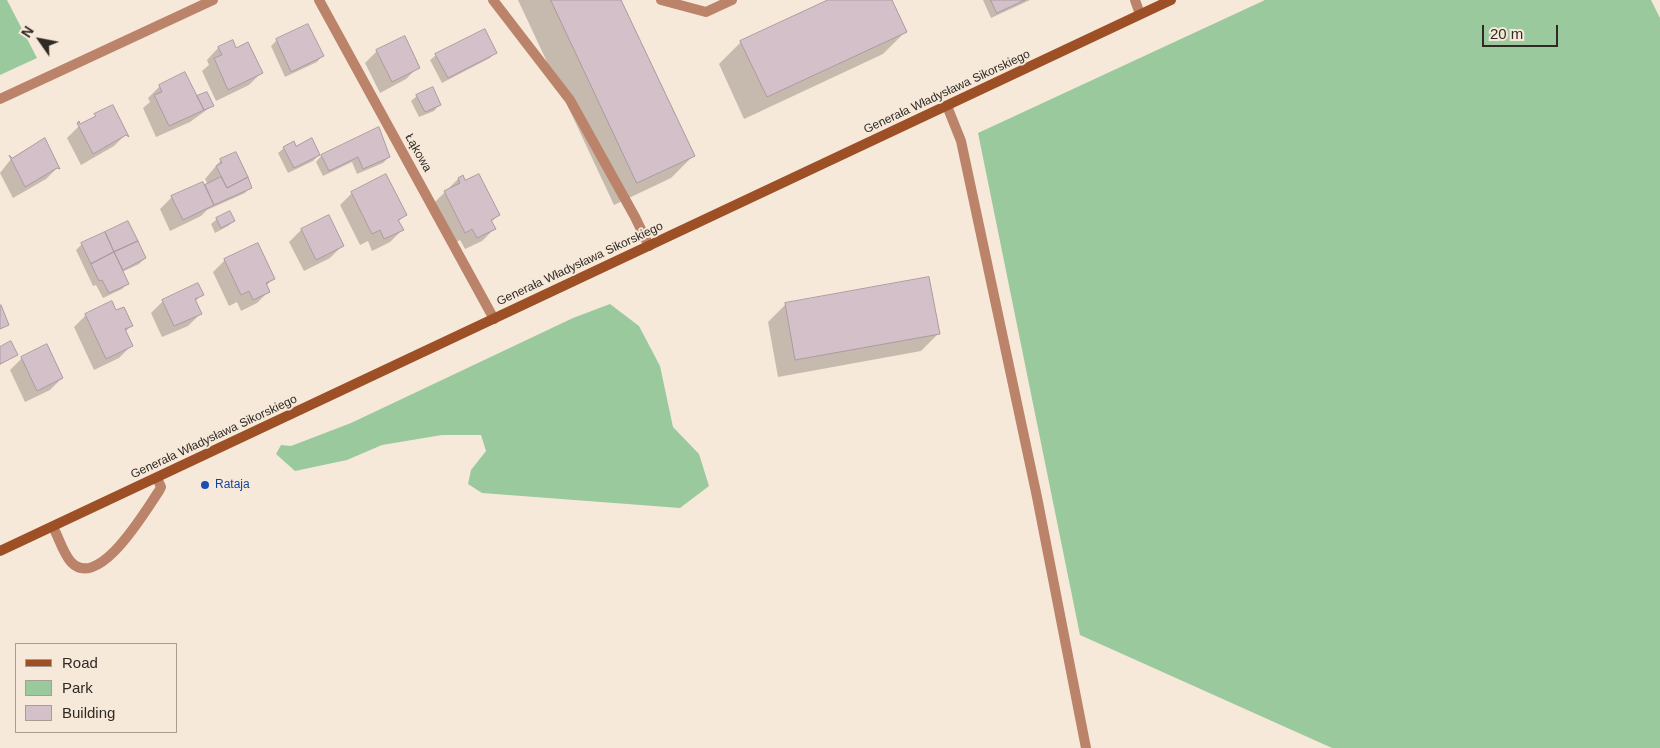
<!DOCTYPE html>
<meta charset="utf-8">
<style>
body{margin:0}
#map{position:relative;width:1660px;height:748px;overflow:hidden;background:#f7e9d9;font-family:Helvetica,sans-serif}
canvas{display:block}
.legend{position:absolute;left:15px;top:643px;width:162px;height:90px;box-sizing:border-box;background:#f7e9d9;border:1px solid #a79d91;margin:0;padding:6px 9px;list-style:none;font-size:15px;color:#2f2a24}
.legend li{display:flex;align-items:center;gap:10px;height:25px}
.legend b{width:25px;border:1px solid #a79d91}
.north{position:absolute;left:15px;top:15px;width:50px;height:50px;-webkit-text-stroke:4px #f7e9d9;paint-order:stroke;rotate:303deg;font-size:14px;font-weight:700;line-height:20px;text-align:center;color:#2f2a24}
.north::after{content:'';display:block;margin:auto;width:18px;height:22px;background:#2f2a24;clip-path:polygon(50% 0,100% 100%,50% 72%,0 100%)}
.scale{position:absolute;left:1482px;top:25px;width:76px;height:22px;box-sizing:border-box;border:2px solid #2f2a24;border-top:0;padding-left:6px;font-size:15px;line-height:18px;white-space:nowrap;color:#2f2a24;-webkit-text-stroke:4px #f7e9d9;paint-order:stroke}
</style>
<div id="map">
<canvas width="1660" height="748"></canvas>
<ul class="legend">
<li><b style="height:6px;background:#9d4f26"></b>Road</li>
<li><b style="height:14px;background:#9bc99e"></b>Park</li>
<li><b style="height:14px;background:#d4c0c9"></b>Building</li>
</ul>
<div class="north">N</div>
<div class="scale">20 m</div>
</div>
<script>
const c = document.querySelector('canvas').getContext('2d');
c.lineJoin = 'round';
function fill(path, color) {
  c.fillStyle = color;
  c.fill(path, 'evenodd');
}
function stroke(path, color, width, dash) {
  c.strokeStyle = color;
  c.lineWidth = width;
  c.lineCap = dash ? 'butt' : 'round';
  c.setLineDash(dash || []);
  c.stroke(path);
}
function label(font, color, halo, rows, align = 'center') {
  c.font = font + ' Helvetica,sans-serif';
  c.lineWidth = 4;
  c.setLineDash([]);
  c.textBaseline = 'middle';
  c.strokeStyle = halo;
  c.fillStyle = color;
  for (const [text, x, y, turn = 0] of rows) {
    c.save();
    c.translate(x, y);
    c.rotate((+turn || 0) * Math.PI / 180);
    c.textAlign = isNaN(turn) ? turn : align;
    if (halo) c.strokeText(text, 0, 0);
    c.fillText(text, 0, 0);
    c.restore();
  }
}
fill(new Path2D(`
 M0,0H7L37,58L0,75Z
 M1265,0H1651L1660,18V748H1332L1080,635L978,133Z
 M610,304L639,326L660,366L673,427L699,454L709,486L680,508L482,493L468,484L471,470L486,451L481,435H442L382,445L347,460L295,471L276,454L281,445L291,446L351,423L573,318Z`), '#9bc99e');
fill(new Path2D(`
 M518,0H620L693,156L671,178L614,205Z
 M831,0H890L905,32L883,54L744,119L719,64L741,42Z
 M983,0H1030L991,18Z
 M308,26L322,56L317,62L285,77L271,46L277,40Z
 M218,48L236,49L261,73L249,85L216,101L202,71L209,65L207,60Z
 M377,51L418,67L406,79L380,93L365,63Z
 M496,52L490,58L442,83L430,60L436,55Z
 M160,86L198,97L212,106L190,122L156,137L143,108L150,102L148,98Z
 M417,96L439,105L434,111L419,117L411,101Z
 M79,126L126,134L114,146L81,165L67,138Z
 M378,129L389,157L383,163L357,174L352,162L323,176L316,162L321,156Z
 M284,148H296L319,155L313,161L288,173L278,153Z
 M11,159L58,167L46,179L13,198L0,173Z
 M221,160L250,187L245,193L207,210L201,216L170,231L160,209L172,197L208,185L205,179Z
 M458,179L499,215L491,222L494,229L482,241L465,249L460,240L453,244L433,204Z
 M352,193L405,215L398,222L402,230L390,242L372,251L368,241L360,245L340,205Z
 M328,217L342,246L330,258L304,271L289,242L301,230Z
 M217,219L234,221L228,226L215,233L211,224Z
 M82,244L145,258L139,264L122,272L128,283L122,289L103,298L96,285L93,286L76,250Z
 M225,260L273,279L266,286L269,291L257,303L241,311L237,302L229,306L213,272Z
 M202,294L195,302L200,314L188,326L162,337L151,313L163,301Z
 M786,304L938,334L921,351L778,377L768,322Z
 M116,312L132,325L125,332L131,346L119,358L94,370L74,327L86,315Z
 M0,348L16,354L0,365Z
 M22,358L62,378L50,390L25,402L10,370Z`), '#0003');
const building = new Path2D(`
 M551,0H621L695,156L637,183Z
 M828,0H892L907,32L767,97L740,41Z
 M991,0H1025L997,13Z
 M308,24L324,56L291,72L276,39Z
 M485,29L497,53L448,78L435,54Z
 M405,36L420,68L392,82L376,50Z
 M233,40L236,48L248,42L263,73L228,90L214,58L222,55L218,47Z
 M185,72L204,110L169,126L154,95L162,92L159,85Z
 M433,87L441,105L425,112L416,95Z
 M207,92L214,106L204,110L197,96Z
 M113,105L129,137L126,135L93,154L77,123L79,121L80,124L96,116L94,114Z
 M379,127L390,157L363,169L358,157L329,171L321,155Z
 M45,138L60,169L57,168L25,187L9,155L12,158Z
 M312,138L320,155L294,168L283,147L294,141L296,146Z
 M236,152L248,177L227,188L216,166L222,163L220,159Z
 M386,174L407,215L398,220L404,230L384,239L380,230L372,234L351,192Z
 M479,174L500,215L491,220L496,229L477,238L472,229L465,233L444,191L460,183L458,178L463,175L465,180Z
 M221,177L227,188L248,177L252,188L214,205L205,185Z
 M203,182L214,205L183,220L171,196Z
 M230,211L235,221L221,228L216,218Z
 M329,215L344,246L316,260L301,229Z
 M128,221L138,241L114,252L105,232Z
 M105,232L114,252L91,264L81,243Z
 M138,241L146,258L123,270L114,252Z
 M258,243L275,279L266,283L270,292L253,300L249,291L241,295L224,259Z
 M114,252L129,284L109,293L102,280L99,281L91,264Z
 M929,277L940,334L795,360L785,303Z
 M198,283L204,295L195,299L202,314L174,326L162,300Z
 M112,301L116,310L124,307L133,326L125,329L133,346L106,359L85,314Z
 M1,305L9,325L0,329V306Z
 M11,341L18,355L0,364V347Z
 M47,344L63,378L37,391L21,357Z`);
fill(building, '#d4c0c9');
stroke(building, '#ac99a2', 1);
stroke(new Path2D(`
 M493,0L570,100L635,217L649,246
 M661,0L706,12L732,0
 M1135,0L1140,14
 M53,527C59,538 63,553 71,562C99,592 147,508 159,491L161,487L157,478`), '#ba836a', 10);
stroke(new Path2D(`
 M319,0L494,319
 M0,99L213,0
 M947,106L961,141L1037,497L1086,748`), '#ba836a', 10);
stroke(new Path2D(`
 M0,551L1171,0`), '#9d4f26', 10);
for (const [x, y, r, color] of [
 [205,485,5,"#1a4fb4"]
]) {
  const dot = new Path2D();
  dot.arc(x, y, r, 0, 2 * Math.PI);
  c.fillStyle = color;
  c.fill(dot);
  stroke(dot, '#f7e9d9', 2);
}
label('12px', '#2f2a24', '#f7e9d9', [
 ["Generała Władysława Sikorskiego",947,92,-25],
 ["Łąkowa",418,153,61],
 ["Generała Władysława Sikorskiego",580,264,-25],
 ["Generała Władysława Sikorskiego",214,437,-25]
]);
label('12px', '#164399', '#f7e9d9', [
 ["Rataja",215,485]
], 'left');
</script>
